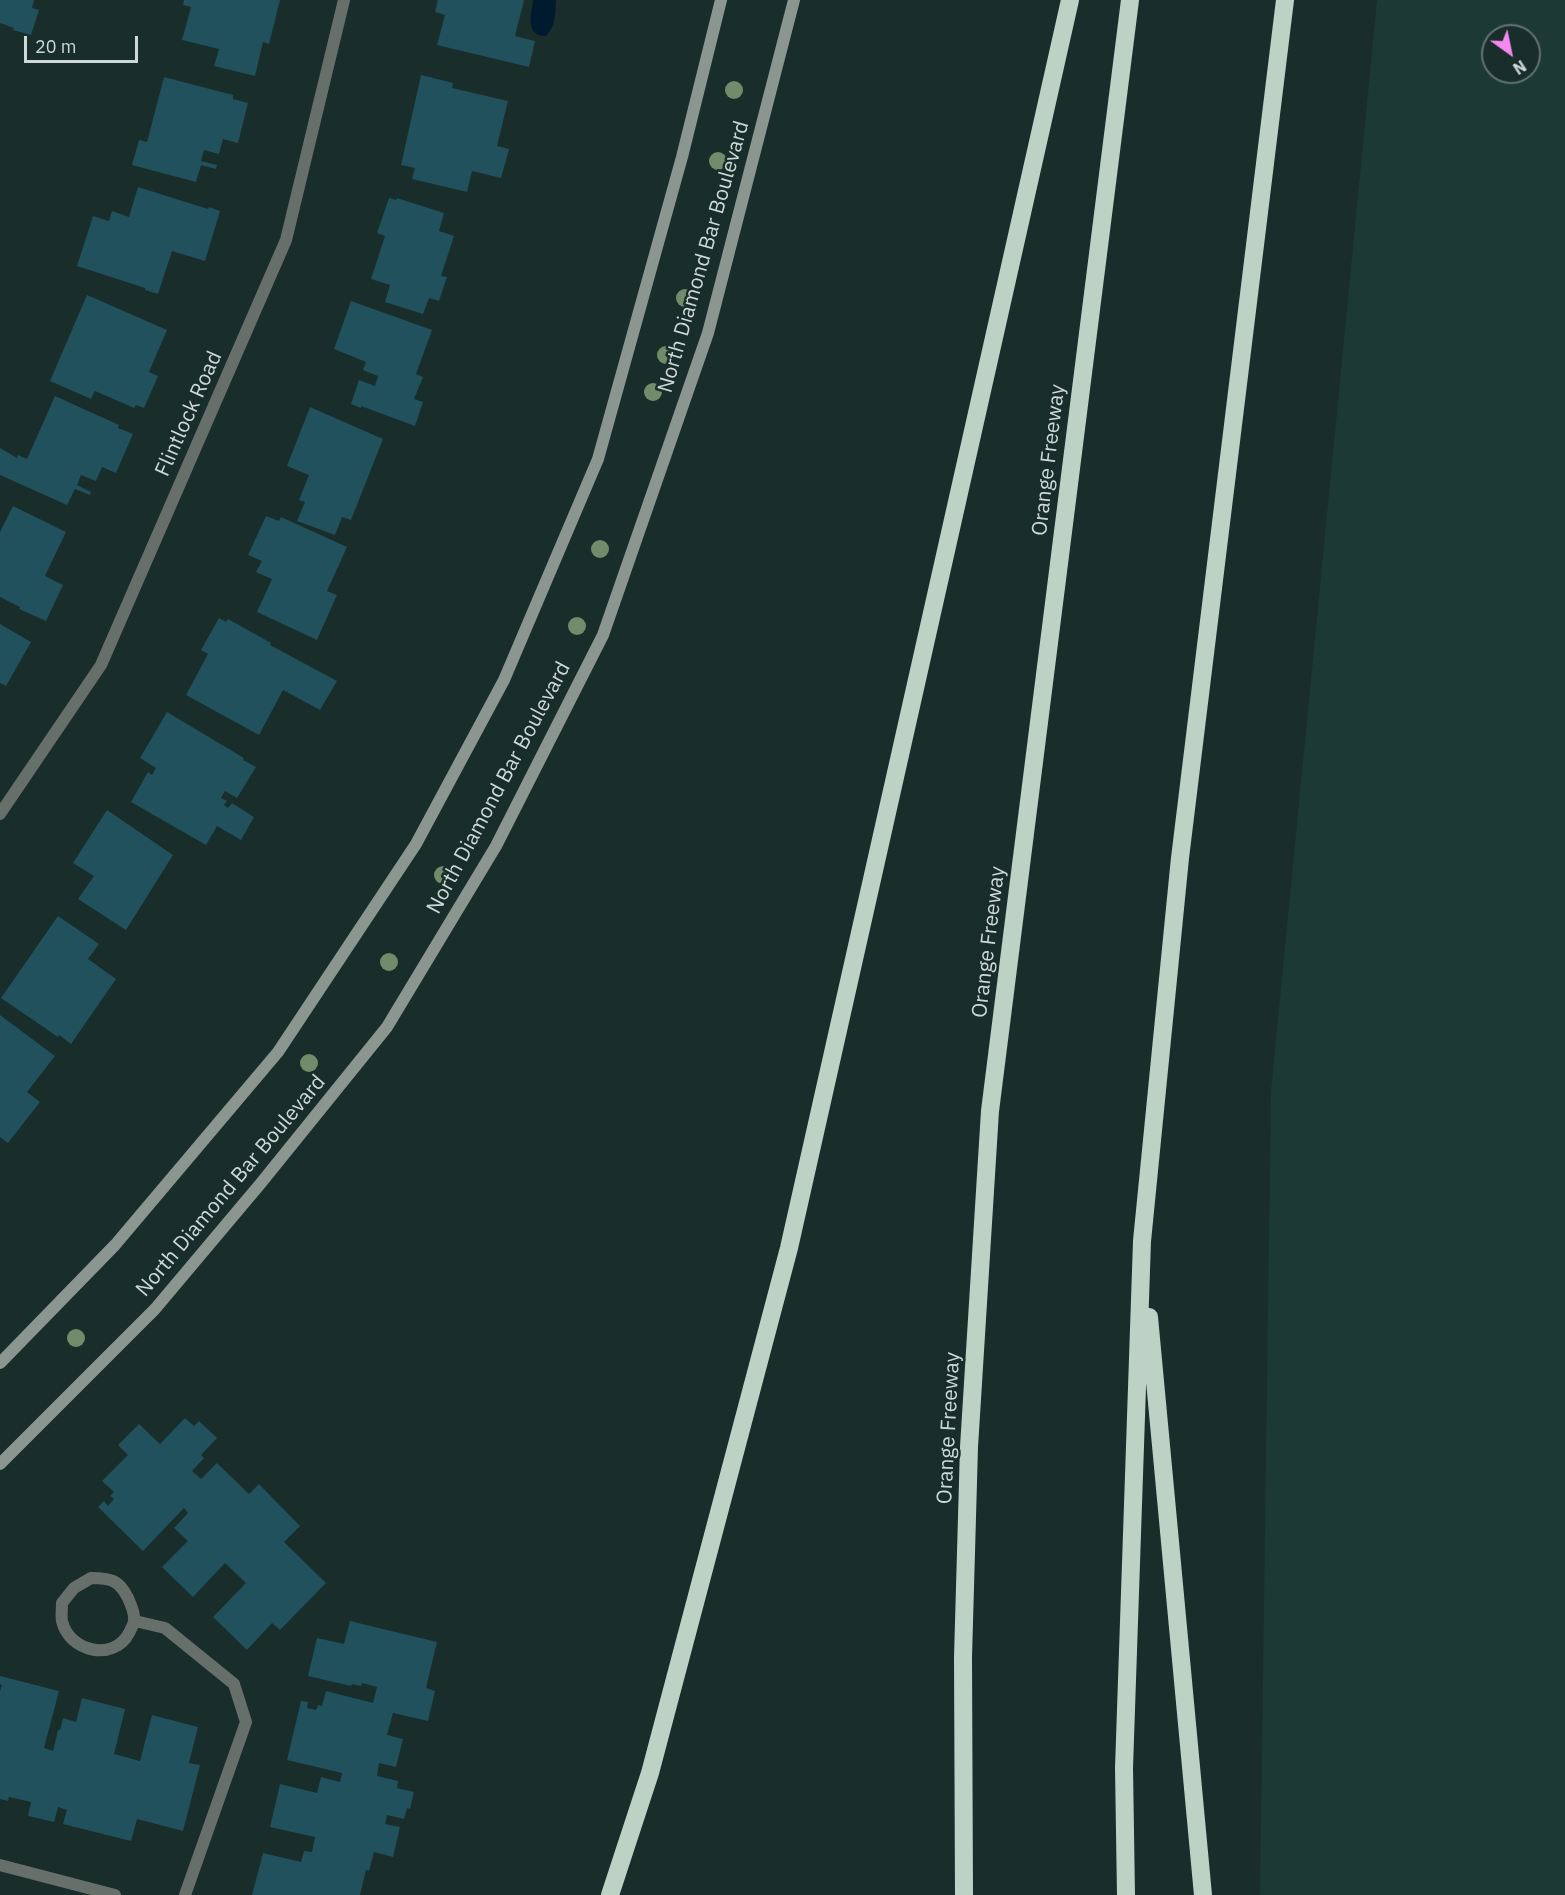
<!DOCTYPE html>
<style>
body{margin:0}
#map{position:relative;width:1565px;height:1895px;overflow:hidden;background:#192d2b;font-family:"IBM Plex Sans",sans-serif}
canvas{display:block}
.north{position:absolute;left:1481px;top:24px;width:60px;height:60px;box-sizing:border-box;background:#192d2b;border:2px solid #617270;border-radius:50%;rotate:147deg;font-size:16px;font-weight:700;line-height:24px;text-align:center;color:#cdd9d7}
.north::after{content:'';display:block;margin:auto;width:21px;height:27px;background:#f489f0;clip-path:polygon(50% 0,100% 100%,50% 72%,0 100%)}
.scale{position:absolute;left:24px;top:36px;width:114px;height:27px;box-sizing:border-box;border:3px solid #cdd9d7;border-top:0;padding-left:8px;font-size:18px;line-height:21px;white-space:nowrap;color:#cdd9d7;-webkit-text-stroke:4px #192d2b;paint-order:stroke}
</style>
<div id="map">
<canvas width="1565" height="1895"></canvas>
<div class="north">N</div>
<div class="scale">20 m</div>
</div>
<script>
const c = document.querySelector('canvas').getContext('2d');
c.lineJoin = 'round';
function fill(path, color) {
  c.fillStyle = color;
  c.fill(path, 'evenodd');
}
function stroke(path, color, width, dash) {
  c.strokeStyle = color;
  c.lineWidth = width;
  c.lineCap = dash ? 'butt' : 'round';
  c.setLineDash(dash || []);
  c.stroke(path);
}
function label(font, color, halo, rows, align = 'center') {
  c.font = font + ' "IBM Plex Sans",sans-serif';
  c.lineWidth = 5;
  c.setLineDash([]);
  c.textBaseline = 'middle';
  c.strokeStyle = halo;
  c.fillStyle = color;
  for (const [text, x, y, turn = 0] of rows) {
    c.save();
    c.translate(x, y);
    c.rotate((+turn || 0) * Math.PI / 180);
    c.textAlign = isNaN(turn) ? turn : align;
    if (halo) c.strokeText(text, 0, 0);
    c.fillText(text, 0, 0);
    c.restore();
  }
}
fill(new Path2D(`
 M1377,0H1565V1895H1260L1271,1091ZM1493,36H1529V72H1493Z`), '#1c3936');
fill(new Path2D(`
 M533,0H556C555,13 556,26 546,36C524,36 532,13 533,0Z`), '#001a30');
fill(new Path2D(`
 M0,0H34L32,8L39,10L31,35L13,30L14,28L0,23Z
 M184,0H280L269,44L263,42L255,76L214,66L219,49L182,40L191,7L183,5Z
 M438,0H524L515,36L535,41L529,67L437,45L445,15L435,12Z
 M421,75L453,83L452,88L508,101L497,146L509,149L501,178L472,171L467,192L412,179L415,168L401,165Z
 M164,77L233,95V99L248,103L238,143L223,139L219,154L204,150L201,161L217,165L216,169L201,165L196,182L132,165L139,140L147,142Z
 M138,187L208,209L209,207L220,211L205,261L172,251L158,294L145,290V288L77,266L93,216L109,221L112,211L129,217Z
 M389,198L396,200L397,198L444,213L439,231L454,236L441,276L447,277L439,301L429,298L423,314L385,302L390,285L371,279L385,236L377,233Z
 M87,295L167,330L149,372L158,376L144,408L136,405L134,408L95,391L91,399L50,381Z
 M351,301L432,330L416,374L423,377L414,399L423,402L415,426L361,406V408L351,404L359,380L375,386L378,376L363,370L366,362L334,349Z
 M55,396L119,425L118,428L133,434L116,473L102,467L96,481L81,475L77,485L91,492L90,495L75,489L67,505L0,475V448L17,458L18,455L27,459Z
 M310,407L383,439L351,520L342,517L335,535L297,521L305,502L299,500L309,475L287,466Z
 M13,506L66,532L45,576L63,585L46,621L19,609L20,607L0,597V532Z
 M266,516L279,521L281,517L347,547L327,591L337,595L317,640L257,612L272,579L256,572L262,561L248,555Z
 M219,618L226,622L228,619L271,643L270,645L337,681L320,710L283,690L259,735L186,695L208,654L201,650Z
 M0,624L31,642L6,686L0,683Z
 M167,712L244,758L243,760L256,767L237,798L225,791L221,798L227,801L224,805L228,808L232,803L254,817L241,840L217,826L206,845L131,802L148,772L152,775L156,768L140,758Z
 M107,810L173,855L126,930L78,899L94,876L73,863Z
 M58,916L99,944L88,959L116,979L71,1044L59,1035L58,1037L1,998Z
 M0,1015L55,1056L27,1092L40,1102L8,1143L0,1137Z
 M185,1418L194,1426L199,1421L217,1438L201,1455L204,1458L192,1471L201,1479L217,1463L249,1494L259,1484L300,1526L284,1542L326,1583L280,1630L272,1623L247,1650L213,1617L246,1583L225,1563L193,1597L162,1567L188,1541L174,1528L188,1513L184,1508L143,1551L98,1507L104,1501L108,1506L114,1499L110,1496L114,1492L102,1481L128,1455L118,1445L139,1424L160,1444Z
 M350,1621L437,1642L426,1688L435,1691L428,1721L393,1713L387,1735L403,1739L396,1767L379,1763L377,1776L398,1781L397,1788L414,1792L410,1809L407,1808L404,1819L387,1815L385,1824L400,1827L393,1857L374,1852L369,1871L366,1870L360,1895H252L263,1853L301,1862L304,1851L312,1852L315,1837L270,1827L280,1784L317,1793L321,1777L340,1782L342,1773L287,1760L301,1701L308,1702L307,1708L316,1710L318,1705L322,1706L326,1691L373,1703L377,1687L362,1683L361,1686L352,1684L351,1686L308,1676L317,1638L344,1644Z
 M0,1676L59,1691L44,1748L53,1751L58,1730H60L63,1718L76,1722L82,1698L125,1709L114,1754L140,1761L152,1715L198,1727L189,1763L200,1765L183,1831L137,1819L131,1841L63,1824L67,1810L58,1807L54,1822L28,1816L31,1802L9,1797L8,1801L0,1799V1691L2,1685L0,1684Z`), '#20515c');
stroke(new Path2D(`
 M91,1578C111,1578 119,1580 128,1598C131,1605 135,1613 134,1620C134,1624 131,1629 129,1633C114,1662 69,1652 62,1621C61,1616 62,1609 62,1603L74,1588Z
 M135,1621L165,1628L234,1684L246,1722L185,1895
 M0,1865L115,1895`), '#676f6a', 12);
stroke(new Path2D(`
 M0,814L101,665L286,240L344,0`), '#676f6a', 12);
stroke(new Path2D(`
 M0,1363L115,1245L278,1052L416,844L504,680L598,459L682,157L721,0
 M0,1464L155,1309L261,1183L387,1027L496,846L603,635L708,333L794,0`), '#8a968f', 12);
stroke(new Path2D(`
 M1149,1317L1203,1895
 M610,1895L650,1773L789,1248L1070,0
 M964,1895L963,1657L969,1447L990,1111L1130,0
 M1126,1895L1124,1768L1142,1241L1180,858L1285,0`), '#bed1c5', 18);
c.fillStyle = '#728b6a';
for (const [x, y] of [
 [734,90],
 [718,161],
 [685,298],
 [666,355],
 [653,392],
 [600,549],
 [577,626],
 [443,875],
 [389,962],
 [309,1063],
 [76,1338]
]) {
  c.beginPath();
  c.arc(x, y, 9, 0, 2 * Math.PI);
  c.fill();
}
label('21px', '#cdd9d7', '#192d2b', [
 ["North Diamond Bar Boulevard",704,257,-74],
 ["Flintlock Road",189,414,-66],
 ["Orange Freeway",1049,460,-83],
 ["North Diamond Bar Boulevard",499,788,-62],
 ["Orange Freeway",989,942,-83],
 ["North Diamond Bar Boulevard",231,1186,-50],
 ["Orange Freeway",949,1428,-87]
]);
</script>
